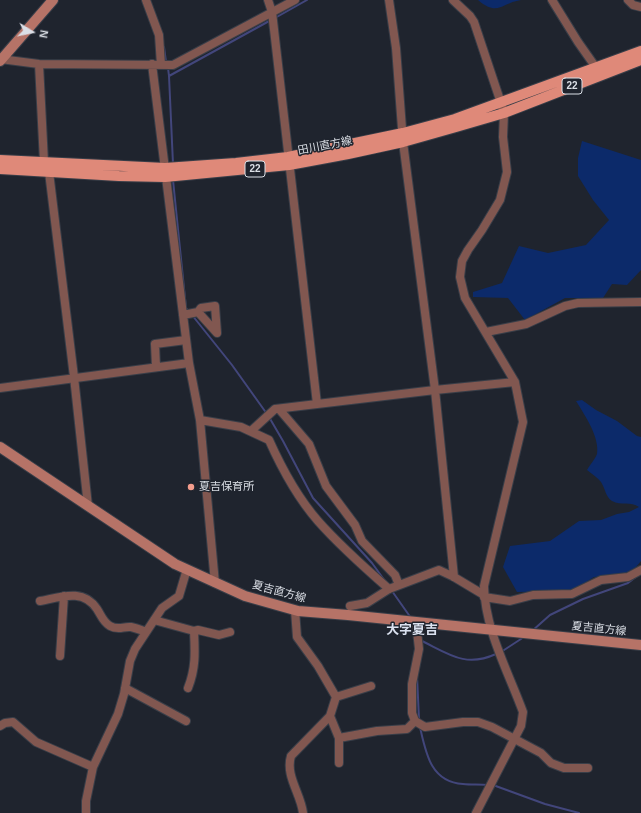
<!DOCTYPE html>
<meta charset="utf-8">
<style>
body{margin:0}
#map{position:relative;width:641px;height:813px;overflow:hidden;background:#1f242e;font-family:Helvetica,sans-serif}
canvas{display:block}
.north{position:absolute;left:12px;top:12px;width:40px;height:40px;-webkit-text-stroke:3px #1f242e;paint-order:stroke;rotate:100deg;font-size:11px;font-weight:700;line-height:16px;text-align:center;color:#dbdfe6}
.north::after{content:'';display:block;margin:auto;width:14px;height:18px;background:#dbdfe6;clip-path:polygon(50% 0,100% 100%,50% 72%,0 100%)}
</style>
<div id="map">
<canvas width="641" height="813"></canvas>
<div class="north">N</div>
</div>
<script>
const c = document.querySelector('canvas').getContext('2d');
c.lineJoin = 'round';
function fill(path, color) {
  c.fillStyle = color;
  c.fill(path, 'evenodd');
}
function stroke(path, color, width, dash) {
  c.strokeStyle = color;
  c.lineWidth = width;
  c.lineCap = dash ? 'butt' : 'round';
  c.setLineDash(dash || []);
  c.stroke(path);
}
function label(font, color, halo, rows, align = 'center') {
  c.font = font + ' Helvetica,"Noto Sans JP",sans-serif';
  c.lineWidth = 3;
  c.setLineDash([]);
  c.textBaseline = 'middle';
  c.strokeStyle = halo;
  c.fillStyle = color;
  for (const [text, x, y, turn = 0] of rows) {
    c.save();
    c.translate(x, y);
    c.rotate((+turn || 0) * Math.PI / 180);
    c.textAlign = isNaN(turn) ? turn : align;
    if (halo) c.strokeText(text, 0, 0);
    c.fillText(text, 0, 0);
    c.restore();
  }
}
fill(new Path2D(`
 M478,0H521C501,3 498,17 478,0Z
 M582,141L641,160V270L627,285L612,284L603,298H565L525,320L508,298L473,297V292L502,283L519,246L548,253L586,245L609,220L593,200L578,176V158Z
 M582,400L596,410L617,421L637,436L641,437V561L636,567L624,574L594,577L572,591L517,592L503,567L510,546L550,541L579,521L601,520L617,514L629,512L639,507C631,501 621,506 612,501C606,498 605,488 601,482C598,478 592,474 587,470C590,465 595,459 597,454C600,437 584,414 576,401Z`), '#0c2a6a');
stroke(new Path2D(`
 M275,18L307,0
 M164,47L166,62
 M168,68L169,76L173,164
 M169,76L271,20
 M173,180L186,308L189,312
 M192,315L232,365L267,414
 M269,417L283,441L313,498L372,563L385,581
 M392,591L411,618
 M532,631L550,615L583,599L628,583L637,576
 M420,640C449,654 465,668 496,654
 M501,652L524,637
 M417,676L419,719
 M420,727C426,754 431,782 463,784C472,785 480,784 488,785
 M493,785L545,804L579,813`), '#42467b', 2);
const street = new Path2D(`
 M146,0L159,35L161,65
 M268,0L272,12L317,404
 M389,0L396,48L403,142L435,390L454,577
 M453,0L470,16L474,22L501,103L504,113L503,137L507,172L500,200L482,230L468,250L462,261L460,277L465,298L515,382L523,422L484,586C485,630 508,671 523,712L521,726L476,813
 M552,0L578,42L597,69
 M628,0L633,5L641,7
 M0,59L39,64L173,65L295,0
 M39,64L44,162L49,172L74,377L88,506
 M152,64L189,363L200,420L215,583
 M183,315L198,312L201,308L215,306L217,333L198,312
 M486,332L526,324L565,306L578,303L641,302
 M156,367L155,344L186,340
 M0,388L189,363
 M279,409L309,444L326,486L355,525L362,541L395,575L399,585
 M200,420L241,427L269,440C282,469 297,497 318,521C340,546 365,568 389,589
 M251,431L275,409L435,390L515,382
 M484,597L510,601L533,595L572,594L601,580L628,577L641,570
 M40,601C61,597 83,588 97,609C101,615 103,622 110,626C119,631 123,626 131,627C136,628 141,630 146,632
 M350,606L367,603L389,589L439,570L454,577L484,595
 M295,610L297,637L318,666L336,697L330,716L291,756C285,776 301,794 303,813
 M154,620L194,631C195,652 196,668 188,688
 M416,622L419,649L412,684V713L415,721L425,727L463,722H478L492,727L541,753L551,763L564,768H588
 M194,631L198,630L219,635L230,632
 M60,656L64,596
 M125,688L186,721
 M336,697L371,686
 M330,716L339,738V763
 M0,726L5,723L13,722L36,742L93,767
 M339,738L377,731L407,729L415,721
 M86,813V801L93,767L118,714L124,694L130,661L135,649L162,608L179,596L187,569`);
const secondary = new Path2D(`
 M0,61L53,0
 M0,447L175,564L245,596L298,611L348,615L641,645`);
const primary = new Path2D(`
 M0,160L165,168L236,163L288,157L403,133L455,119L641,51
 M0,169L119,176L165,177L289,165L348,154L403,142L456,127L504,113L641,60`);
stroke(street, '#393e48', 10);
stroke(secondary, '#393e48', 12);
stroke(primary, '#393e48', 12);
stroke(street, '#815750', 8);
stroke(secondary, '#b67367', 10);
stroke(primary, '#df8979', 10);
for (const [x, y, r, color] of [
 [191,487,4,"#f49d8d"]
]) {
  const dot = new Path2D();
  dot.arc(x, y, r, 0, 2 * Math.PI);
  c.fillStyle = color;
  c.fill(dot);
  stroke(dot, '#1f242e', 1.5);
}
for (const [x, y, w] of [
 [572,86,20],
 [255,169,20]
]) {
  const box = new Path2D();
  box.roundRect(x - w / 2, y - 8, w, 16, 3);
  c.fillStyle = '#1f242e';
  c.fill(box);
  stroke(box, '#dbdfe6', 1);
}
label('bold 10px', '#dbdfe6', null, [
 ["22",572,86],
 ["22",255,169]
]);
label('11px', '#dbdfe6', '#1f242e', [
 ["田川直方線",325,146,-11],
 ["夏吉直方線",279,592,15],
 ["夏吉直方線",599,629,6]
]);
label('11px', '#dbdfe6', '#1f242e', [
 ["夏吉保育所",199,487]
], 'left');
label('bold 13px', '#dbe2f0', '#1f242e', [
 ["大字夏吉",412,630]
]);
</script>
